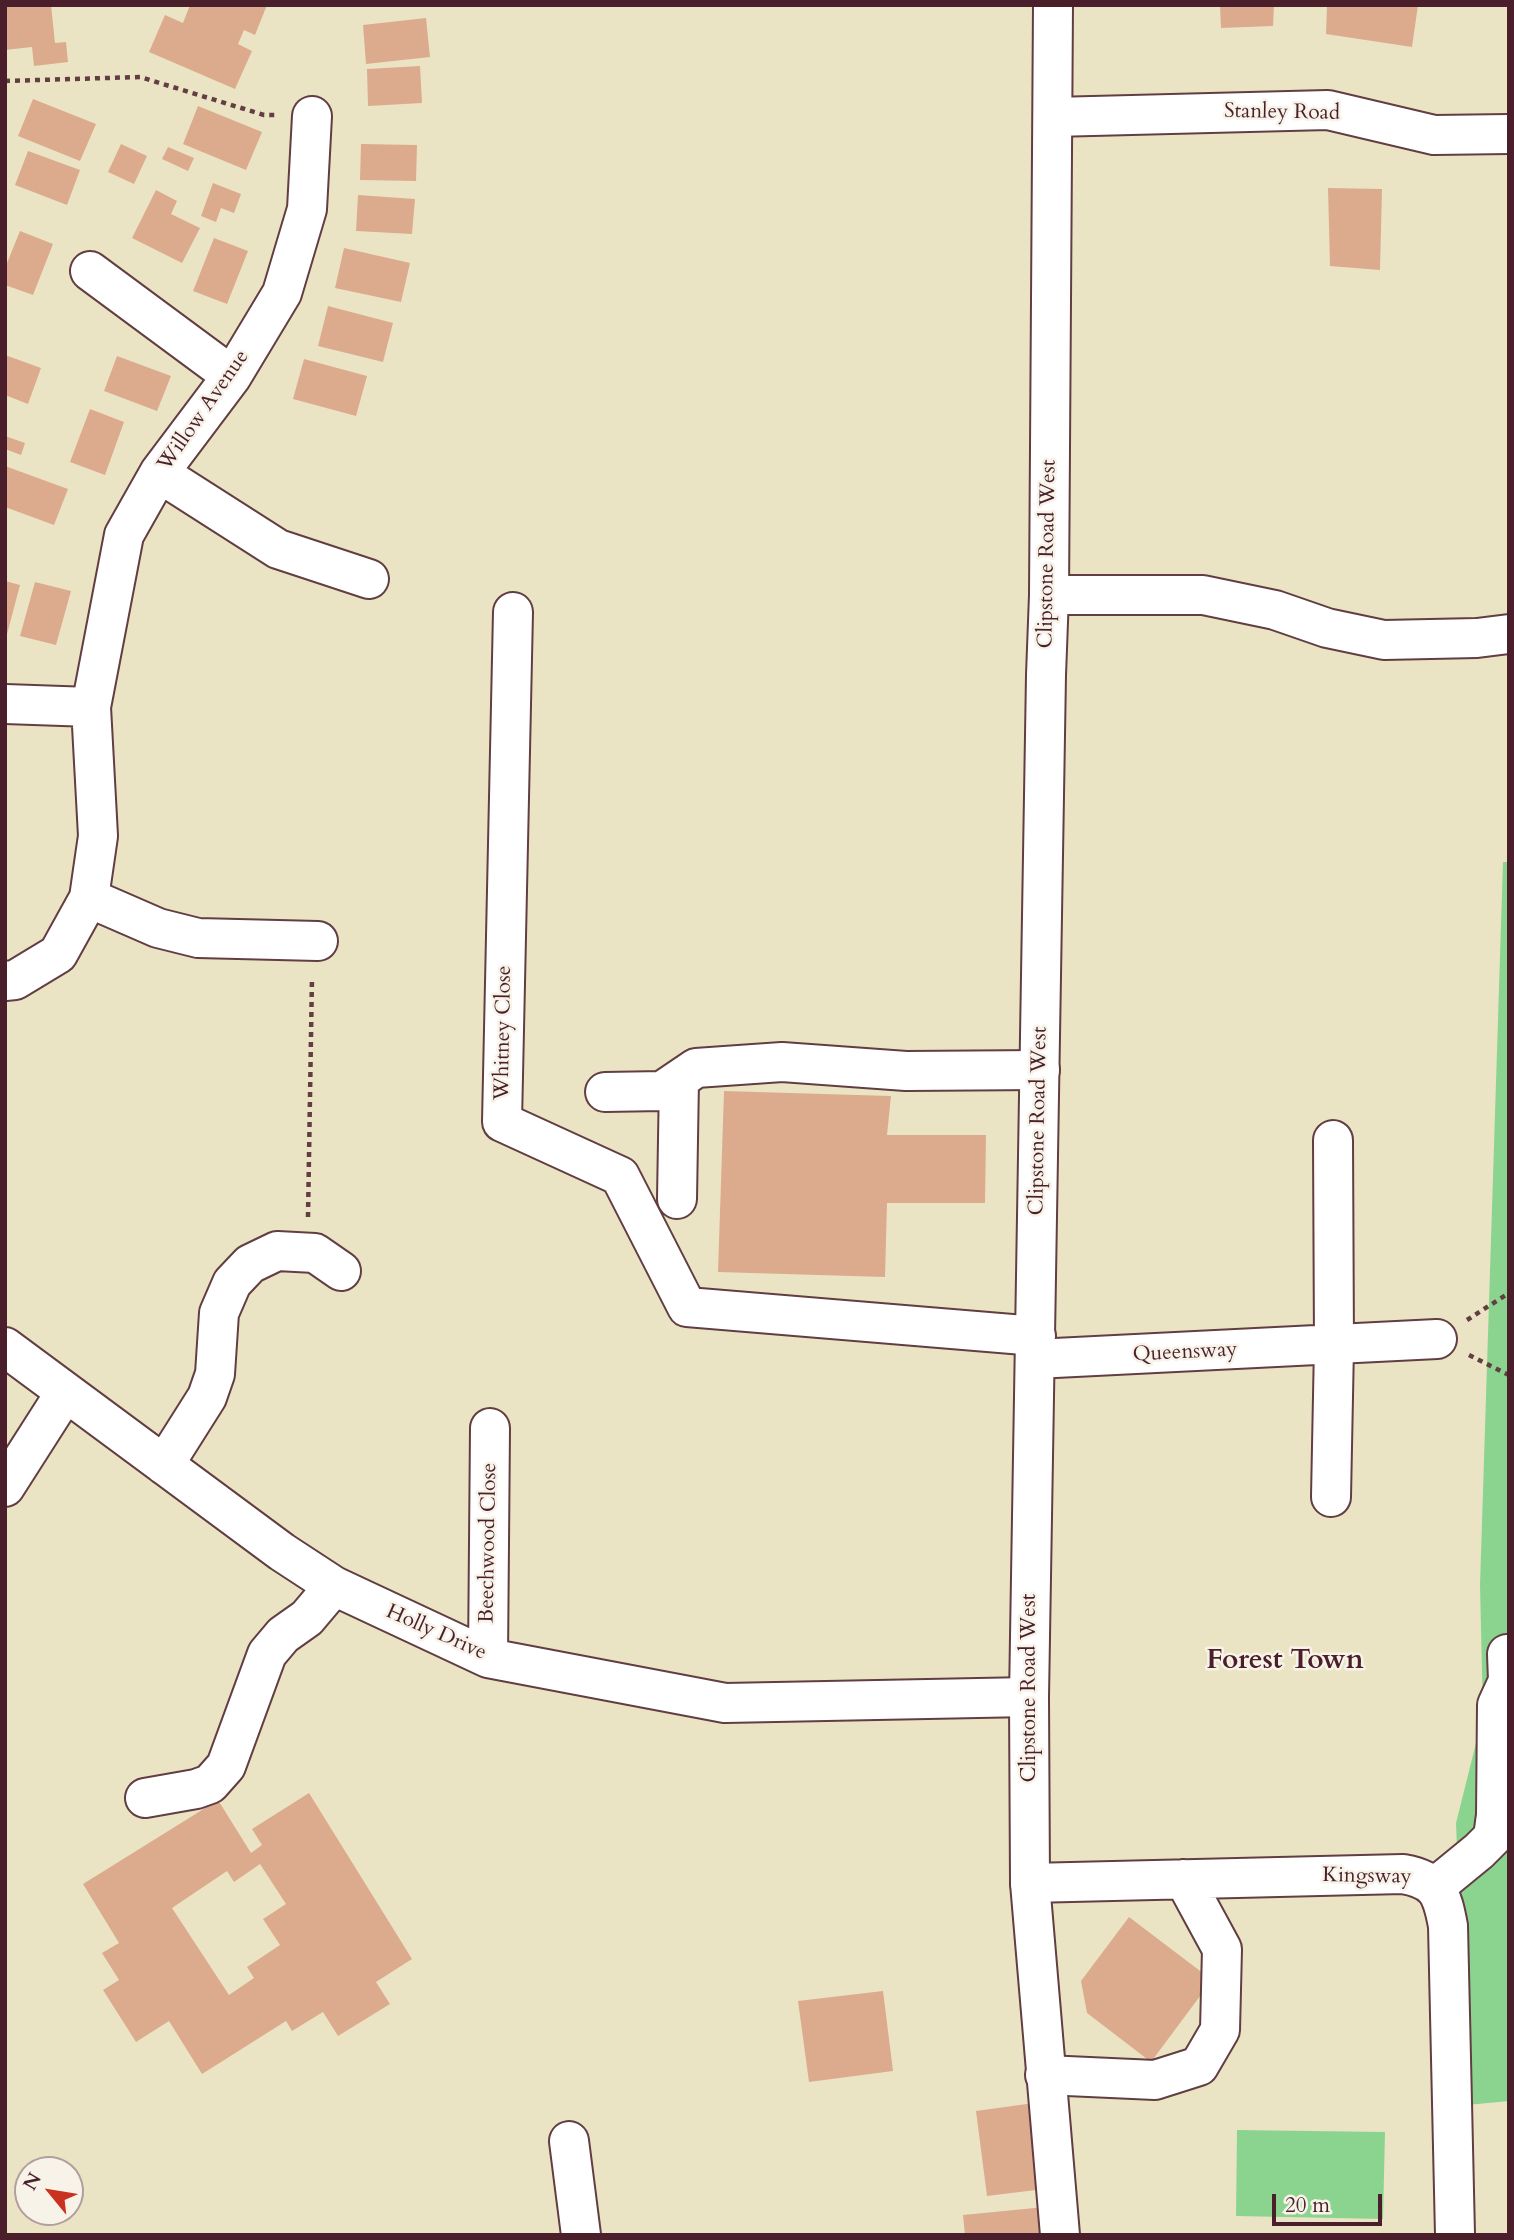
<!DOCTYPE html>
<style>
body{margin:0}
#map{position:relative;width:1514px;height:2240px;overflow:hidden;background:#ebe4c4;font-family:Cardo,serif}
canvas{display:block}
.frame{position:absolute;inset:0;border:7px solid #4a1f2b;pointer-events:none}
.north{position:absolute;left:14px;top:2156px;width:70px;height:70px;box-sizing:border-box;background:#f7f3e8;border:2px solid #b29e9c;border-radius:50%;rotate:300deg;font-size:19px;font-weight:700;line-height:28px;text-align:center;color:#4a1f2b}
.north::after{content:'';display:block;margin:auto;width:24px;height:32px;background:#c8321e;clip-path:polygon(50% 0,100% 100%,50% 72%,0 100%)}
.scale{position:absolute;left:1272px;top:2194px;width:110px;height:32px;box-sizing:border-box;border:4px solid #4a1f2b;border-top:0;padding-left:9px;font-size:21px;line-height:24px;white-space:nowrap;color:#4a1f2b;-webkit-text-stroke:5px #f7f3e8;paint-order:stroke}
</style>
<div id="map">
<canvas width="1514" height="2240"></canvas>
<div class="frame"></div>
<div class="north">N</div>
<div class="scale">20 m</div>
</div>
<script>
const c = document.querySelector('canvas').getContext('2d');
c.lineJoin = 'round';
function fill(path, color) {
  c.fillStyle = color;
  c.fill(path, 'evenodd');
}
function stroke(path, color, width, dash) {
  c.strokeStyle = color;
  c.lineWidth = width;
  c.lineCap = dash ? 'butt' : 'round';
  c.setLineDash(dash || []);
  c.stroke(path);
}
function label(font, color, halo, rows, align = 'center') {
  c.font = font + ' Cardo,serif';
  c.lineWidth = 5;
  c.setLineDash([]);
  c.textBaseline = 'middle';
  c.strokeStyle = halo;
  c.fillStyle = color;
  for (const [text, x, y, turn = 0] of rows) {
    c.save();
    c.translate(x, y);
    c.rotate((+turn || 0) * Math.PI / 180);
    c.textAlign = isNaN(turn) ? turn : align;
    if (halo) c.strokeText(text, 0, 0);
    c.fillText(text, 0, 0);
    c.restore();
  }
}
fill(new Path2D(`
 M1503,862H1509V2101L1467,2105L1456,1823L1483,1715L1480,1585Z
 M1237,2130L1385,2132L1383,2219L1236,2216Z`), '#8bd48f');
fill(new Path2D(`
 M23,5H51L55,43L66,42L68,62L34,66L32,47L5,50V7Z
 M190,5H267L255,35L244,30L238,44L252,51L235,89L149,52L165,15L183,23Z
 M1220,5H1274L1273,26L1221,28Z
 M1327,5H1418L1412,47L1326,34Z
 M426,18L430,57L366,64L363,25Z
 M420,66L422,103L368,106L367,69Z
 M33,99L96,124L80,161L18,136Z
 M198,106L262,132L246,170L183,144Z
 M121,144L147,156L134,184L108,172Z
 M361,144L417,145L416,181L360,180Z
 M168,147L194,158L188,171L162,159Z
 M28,151L80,170L67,205L15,185Z
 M213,183L241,194L234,213L221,208L216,222L201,216Z
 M1328,188L1382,189L1380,270L1330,266Z
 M156,190L177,201L171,214L200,228L182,263L132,238Z
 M358,195L415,199L412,234L356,231Z
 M20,231L53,244L33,295L5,285V268Z
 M214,238L248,251L227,304L193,291Z
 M344,248L410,263L401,302L335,288Z
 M328,306L393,323L383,362L318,346Z
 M5,355L41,368L28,404L5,395Z
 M117,356L171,376L157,411L104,391Z
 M304,359L367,376L356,416L293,399Z
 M90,409L124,422L105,475L70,462Z
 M5,436L25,443L21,455L5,449Z
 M5,466L68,489L54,525L5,507Z
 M5,581L20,585L6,638H5Z
 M35,582L71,591L56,645L20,636Z
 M724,1091L891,1096L887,1135H986L985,1203H887L885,1277L718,1272Z
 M309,1793L412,1959L376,1982L390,2004L338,2036L323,2012L292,2031L286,2021L202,2074L169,2021L136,2042L103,1990L119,1980L102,1953L119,1943L83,1884L218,1800L251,1853L262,1845L252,1829ZM260,1864L286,1904L263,1919L280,1945L247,1967L254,1978L229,1995L172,1908L227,1871L234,1882Z
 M1129,1917L1212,1980L1151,2062L1087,2013L1081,1981Z
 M883,1991L893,2071L809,2082L798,2001Z
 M1034,2103L1044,2189L987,2196L976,2111Z
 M1045,2207L1047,2235H965L963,2215Z`), '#dcab8d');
const minor = new Path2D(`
 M1053,117L1328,110L1434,135L1509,134
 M90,271L232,376
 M159,473L278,549L369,579
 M1049,595H1203L1275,610L1327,628L1384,640L1477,638L1509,634
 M513,612L502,1122L620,1176L687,1307L1036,1336
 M5,704L91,707L124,535L159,473L232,376L282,293L307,209L312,116
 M89,898L158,928L198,938L318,941
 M5,981L15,980L58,954L89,898L98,836L91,707
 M605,1092L662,1091L696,1068L782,1062L906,1071L1040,1070
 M677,1199L679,1080
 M5,1347L282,1552L334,1586L488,1658L725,1703L1029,1697
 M1035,1359L1437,1339
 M164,1465L207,1397L215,1374L219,1313L232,1283L250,1264L277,1251L315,1253L341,1271
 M5,1487L65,1393
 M1331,1497L1334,1346L1333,1140
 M488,1658L490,1428
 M145,1798L196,1789L210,1784L226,1766L267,1654L283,1635L307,1618L334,1586
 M1030,1883L1403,1874C1437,1880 1442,1893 1448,1926L1455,2235
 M1435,1887L1479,1851L1493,1837L1496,1815L1497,1705L1508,1681L1507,1654H1509
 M1045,2075L1155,2080L1199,2066L1220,2030L1222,1949L1184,1879
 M569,2141L581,2235`);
const major = new Path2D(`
 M1053,5L1049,595L1046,675L1029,1697L1030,1883L1060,2235`);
stroke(minor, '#623d42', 42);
stroke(major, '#623d42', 42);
stroke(new Path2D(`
 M5,81L140,77L264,115H276
 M308,1217L312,977
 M1467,1320L1509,1293
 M1469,1355L1509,1375`), '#623d42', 4.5, [5, 5]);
stroke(minor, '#fff', 38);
stroke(major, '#fff', 38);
label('21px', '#4a1f2b', '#f7f3e8', [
 ["Stanley Road",1282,113,1],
 ["Willow Avenue",204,411,-55],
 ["Clipstone Road West",1048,554,-89],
 ["Whitney Close",504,1033,-89],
 ["Clipstone Road West",1039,1121,-89],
 ["Queensway",1185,1353,-3],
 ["Beechwood Close",489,1543,-89],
 ["Holly Drive",436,1633,24],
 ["Clipstone Road West",1030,1688,-90],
 ["Kingsway",1367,1877,1]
]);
label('bold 28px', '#4a1f2b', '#f7f3e8', [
 ["Forest Town",1285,1662]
]);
</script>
